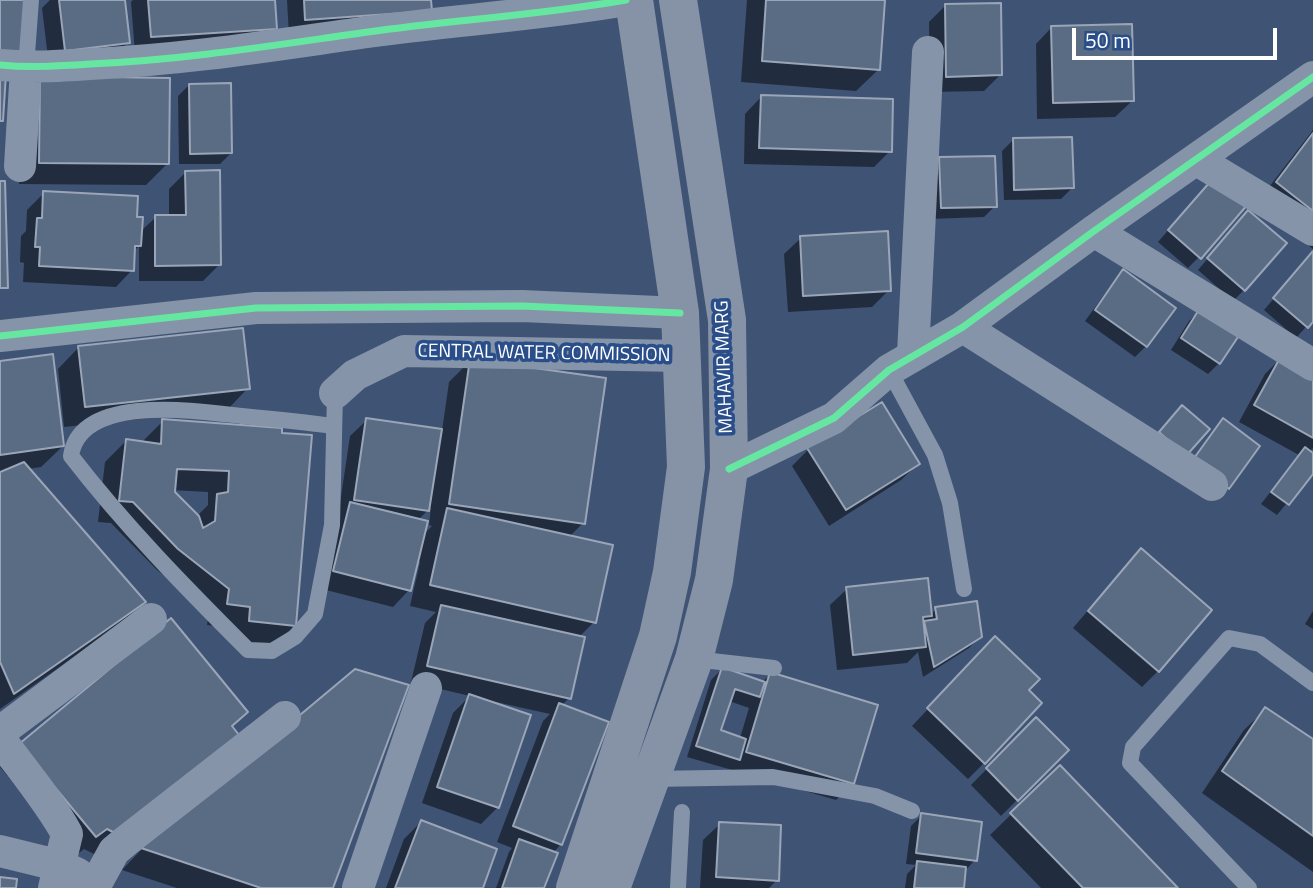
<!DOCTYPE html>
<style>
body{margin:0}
#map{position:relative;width:1313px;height:888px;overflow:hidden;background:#3f5374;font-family:"Titillium Web",sans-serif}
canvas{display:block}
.scale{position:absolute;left:1072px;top:28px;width:205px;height:32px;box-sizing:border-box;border:4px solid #fff;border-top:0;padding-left:9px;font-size:21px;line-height:24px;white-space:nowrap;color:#fff;-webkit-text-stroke:5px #294e8a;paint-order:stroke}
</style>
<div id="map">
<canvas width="1313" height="888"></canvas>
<div class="scale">50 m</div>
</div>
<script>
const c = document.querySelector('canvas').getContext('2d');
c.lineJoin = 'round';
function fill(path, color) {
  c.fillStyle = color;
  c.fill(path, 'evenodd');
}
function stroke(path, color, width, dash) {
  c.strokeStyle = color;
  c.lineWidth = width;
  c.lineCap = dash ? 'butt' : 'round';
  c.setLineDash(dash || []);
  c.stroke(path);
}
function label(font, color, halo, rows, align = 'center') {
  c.font = font + ' "Titillium Web",sans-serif';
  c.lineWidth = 7;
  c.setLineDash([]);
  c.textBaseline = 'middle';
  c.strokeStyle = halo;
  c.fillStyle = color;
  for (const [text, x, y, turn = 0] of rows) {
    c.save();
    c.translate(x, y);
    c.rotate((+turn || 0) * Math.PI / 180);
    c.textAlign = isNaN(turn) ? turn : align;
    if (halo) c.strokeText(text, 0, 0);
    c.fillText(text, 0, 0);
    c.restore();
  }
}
fill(new Path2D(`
 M50,0H123L128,42L112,59L49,66L42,8Z
 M133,0H273L275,28L258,44L135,53L131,2Z
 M287,0H430L414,27L289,36Z
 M747,0H883L878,70L856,91L741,82Z
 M945,6L1001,74L984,91L930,92L929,22Z
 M1052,27L1132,101L1115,117L1037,119L1036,44Z
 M41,78L167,164L146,185L19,184L20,99Z
 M189,85L231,153L220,164H179L178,96Z
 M761,97L890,151L874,167L744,164L745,114Z
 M1313,130V249L1256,204Z
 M1013,140L1072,188L1061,199L1004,200L1002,151Z
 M940,159L995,206L984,217L930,219L929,170Z
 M186,172L220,264L203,281H139V246L133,252L132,270L116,287L23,282L24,263L20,262L21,236L26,231L27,210L44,193L135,218L140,232L156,217H169V189Z
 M1205,188L1199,257L1188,268L1158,242Z
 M1238,223L1244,290L1233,301L1198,270Z
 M801,238L889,290L872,307L788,312L784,254Z
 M1313,253V319L1296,338L1264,310Z
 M1124,272L1173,308L1146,346L1135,357L1085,321L1113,283Z
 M1200,310L1219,363L1208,374L1171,350L1189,321Z
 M79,347L248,388L227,410L64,427L58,369Z
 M1281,358L1313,375V448L1309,452L1313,455V471L1277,515L1261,504L1299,455L1239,422L1265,374Z
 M470,361L583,523L569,537L594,622L578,638L569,698L562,705L561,844L553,853L543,888H496L509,852L512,848L497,842L543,721L550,714L487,700L498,807L481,824L422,803L453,713L470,696L411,682L425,623L436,612L410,606L420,562L416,561L409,590L393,607L318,588L338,517L350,436L367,420L442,431L449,382ZM431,507L429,525L432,526L423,535L417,521Z
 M0,363L63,446L41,467L28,469L143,602L122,623L0,709Z
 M163,421L280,430L295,625L273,647L228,641L229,628L207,625L209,610L157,570L111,523L98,522L105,462L126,441L141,443ZM171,490L208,492V505L197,516Z
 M808,450L918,464L901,480L829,526L792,466Z
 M1125,567L1158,671L1142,687L1073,628Z
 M847,589L930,615L936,609L980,636L969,648L923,677L918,652L907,663L837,670L830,605Z
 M1313,611V629L1305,624Z
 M979,655L1026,690L984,763L968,779L912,726Z
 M722,669L762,682L771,674L853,783L836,800L687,757L711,680ZM729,701L749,708L740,738L719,731Z
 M356,670L331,888H177L122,870L142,849Z
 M1266,709L1313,742V872L1202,793L1244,730Z
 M246,712L96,855L84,849L74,857L0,767L20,745Z
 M1036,719L1067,750L1001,816L971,785Z
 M1059,768L1176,888H1041L990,835Z
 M922,815L975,860L964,872L962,888H905L907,874L916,865L906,864L911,826Z
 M421,822L481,888H386L404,839Z
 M720,824L777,880L769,888H700L703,840Z`), '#0007');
const building = new Path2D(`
 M0,0H28L26,56L0,55Z
 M59,0H125L130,43L65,51Z
 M148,0H275L277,29L151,37Z
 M304,0H431L432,11L305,20Z
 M766,0H885L880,70L762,61Z
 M1001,3L1002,75L946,77L945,4Z
 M1132,24L1134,101L1053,103L1051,26Z
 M0,74H6L3,121H0Z
 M40,76L170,78L169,164L39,163Z
 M231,83L232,153L190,154L189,84Z
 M761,95L893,99L892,152L759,148Z
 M1313,133V211L1276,182Z
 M1072,137L1074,188L1014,190L1013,138Z
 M995,156L997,207L941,208L939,157Z
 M220,170L221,265L155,266V215H186L185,171Z
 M1216,175L1248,204L1201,259L1168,230Z
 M0,181H5L8,288H0Z
 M43,191L138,196L137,217H143L141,246H135L134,271L39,266L40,247H35L37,218H42Z
 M1248,210L1287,243L1245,291L1207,258Z
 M888,231L891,291L803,296L800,236Z
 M1313,251V322L1308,328L1273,298Z
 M1123,269L1176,308L1147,347L1095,310Z
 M1200,308L1240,334L1220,364L1181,338Z
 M243,328L250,389L85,407L78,346Z
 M53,354L64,446L0,455V361Z
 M1281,356L1313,373V438L1254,405Z
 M470,359L606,378L585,524L449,504Z
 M882,402L920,464L846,510L807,448Z
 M1182,405L1210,429L1186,456L1159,432Z
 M366,418L442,429L429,511L354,500Z
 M1223,418L1260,446L1229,489L1192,461Z
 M162,419L282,428V433L312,435L296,626L249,621L250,607L227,604L229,589L178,549L133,502L119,501L126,439L161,444ZM177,469L229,471L228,492L217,494L215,521L203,528L199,516L175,492Z
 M1305,447L1313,453V474L1289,505L1271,492Z
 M24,462L146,602L14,694L0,662V472Z
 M350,502L428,521L411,591L333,571Z
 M447,508L613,545L596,623L430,585Z
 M1141,548L1212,610L1159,672L1088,611Z
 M928,578L932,616L923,617L926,647L853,655L846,587Z
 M977,601L982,637L934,667L924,621L937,619L935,607Z
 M441,605L585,637L571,699L427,666Z
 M171,618L248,712L232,726L239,735L119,835L107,829L96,837L19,744Z
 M995,636L1040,679L1029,690L1042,703L985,764L927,708Z
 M722,667L765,682L760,697L735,689L721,730L746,739L740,760L696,746Z
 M355,669L409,685L333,888H261L141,848Z
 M770,672L878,705L854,784L746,752Z
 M469,694L531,715L499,808L437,787Z
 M559,703L609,722L562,845L513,826Z
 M1265,707L1313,739V836L1222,771Z
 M1036,717L1069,750L1018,801L986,768Z
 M1060,765L1178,888H1083L1010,813Z
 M921,813L982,822L977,861L916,853Z
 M421,820L497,849L483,888H395Z
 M719,822L781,825L779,881L716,877Z
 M519,839L558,853L544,888H502Z
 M917,861L966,867L964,888H914Z
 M0,877L17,879L16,888H0Z`);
fill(building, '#5a6b84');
stroke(building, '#9aa5b7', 2);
stroke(new Path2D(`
 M26,68L31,0
 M889,370L935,455L950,503L964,589
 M333,426C303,422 273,419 242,416C199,411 80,393 71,456C125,526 186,588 248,650L272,651L295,637L315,614L332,525L335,393
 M694,659L774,668
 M651,779L773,777L875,796L912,811
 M678,888L682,812
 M1249,888L1130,763L1133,747L1229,638L1260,644L1313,683`), '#8694a9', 16);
stroke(new Path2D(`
 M0,65C30,68 60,66 90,64C184,60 275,45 368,32C454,20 540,15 626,0
 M1197,160L1313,230
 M20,166L26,68
 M1094,231L1313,365
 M963,327L1212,485
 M0,336L256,308L522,306L680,313
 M913,354L928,52
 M335,393L355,375L404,351L681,356
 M729,469L834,418L889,370L963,327L1094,231L1313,77
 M0,732L151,619
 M0,739C22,769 50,802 67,834L54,888
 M0,851L61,866L78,874
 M97,882L114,851L126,841L285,717
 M358,888L426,688`), '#8694a9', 32);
stroke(new Path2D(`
 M575,888L658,636L672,572L686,467L680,313L634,0
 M611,888L694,659L714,580L729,469L727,320L678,0`), '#8693a7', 38);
stroke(new Path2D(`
 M0,65C30,68 60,66 90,64C184,60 275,45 368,32C454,20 540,15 626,0
 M0,336L256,308L522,306L680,313
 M729,469L834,418L889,370L963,327L1094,231L1313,77`), '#66e7a1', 7);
label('19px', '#fff', '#294e8a', [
 ["CENTRAL WATER COMMISSION",544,354,1],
 ["MAHAVIR MARG",725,367,-92]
]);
</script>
